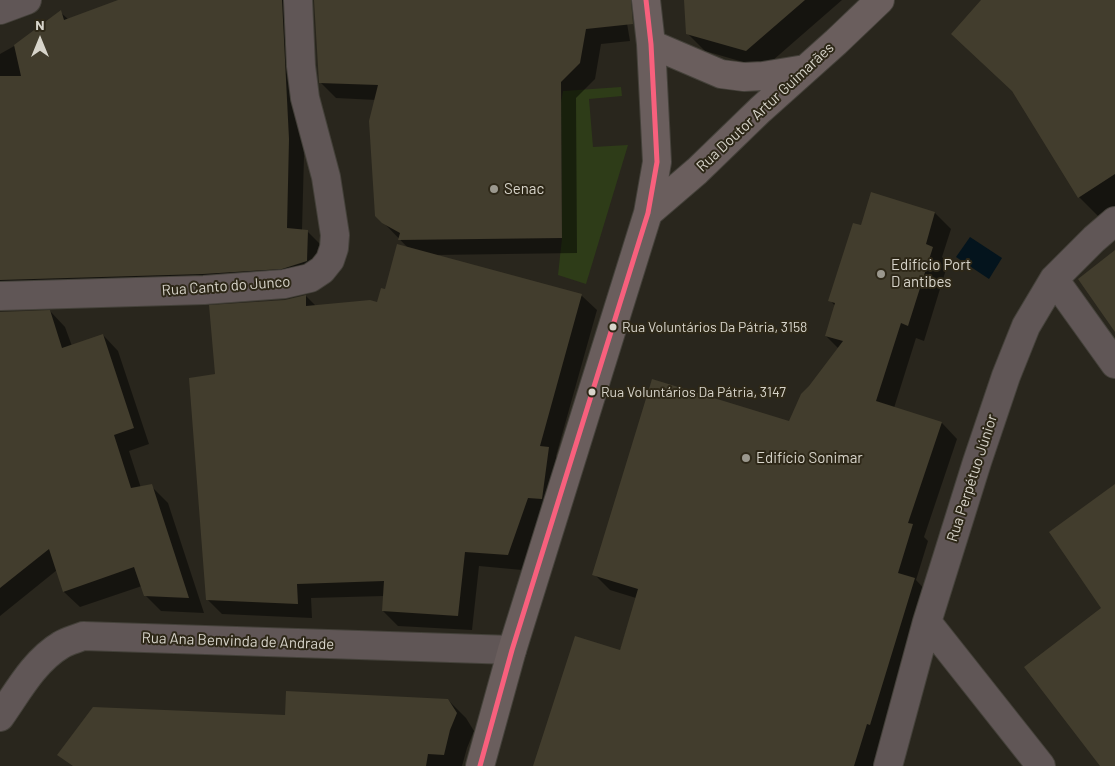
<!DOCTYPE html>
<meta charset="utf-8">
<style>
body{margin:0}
#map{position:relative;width:1115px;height:766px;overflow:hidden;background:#29261d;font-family:Barlow,sans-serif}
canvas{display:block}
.north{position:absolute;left:15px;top:15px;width:50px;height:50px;-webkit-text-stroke:4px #2e2818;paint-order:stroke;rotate:0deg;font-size:14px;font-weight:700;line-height:20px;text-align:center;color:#d8d5cb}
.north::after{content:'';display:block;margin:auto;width:18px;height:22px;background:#d8d5cb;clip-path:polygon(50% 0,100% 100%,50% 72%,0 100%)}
</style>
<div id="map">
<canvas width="1115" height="766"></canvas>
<div class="north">N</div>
</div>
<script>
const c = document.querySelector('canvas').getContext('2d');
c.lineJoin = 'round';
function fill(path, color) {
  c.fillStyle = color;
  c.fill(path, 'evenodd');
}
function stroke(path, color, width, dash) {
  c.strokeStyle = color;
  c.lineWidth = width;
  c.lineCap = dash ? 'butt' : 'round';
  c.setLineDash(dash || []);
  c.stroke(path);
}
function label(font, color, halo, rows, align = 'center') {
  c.font = font + ' Barlow,sans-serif';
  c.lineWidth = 4;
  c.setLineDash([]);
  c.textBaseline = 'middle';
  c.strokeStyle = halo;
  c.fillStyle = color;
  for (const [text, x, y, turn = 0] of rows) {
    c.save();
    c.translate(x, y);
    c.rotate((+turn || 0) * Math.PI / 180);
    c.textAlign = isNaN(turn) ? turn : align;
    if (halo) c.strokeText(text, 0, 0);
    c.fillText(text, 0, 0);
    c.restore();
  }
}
fill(new Path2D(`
 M621,87L622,96L589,99L593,147L628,145L586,284L558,275L562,238L561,102L563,91Z`), '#2e3c18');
fill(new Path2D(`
 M970,237L1002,258L989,279L956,257Z`), '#04141d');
fill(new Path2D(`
 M122,0H312L305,3L298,17L304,156L302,230L307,231L323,247L322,277L2,304L0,311V54L16,45L60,12L68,19Z
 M315,0H623L630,41L601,44L595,79L576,98L577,253L436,255L582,296L597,310L556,456L563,463L542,512L522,570L479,566L472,630L398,626L383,611L384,596L311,598L312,618L222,614L207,599L216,375L286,301L306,296L316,306L377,304L409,249L383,222L376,100L336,98L320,82Z
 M685,0H842L764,68L705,51L687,33Z
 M983,0H1115V211L1102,220L1079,197Z
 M872,194L935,213L951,229L942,257L948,263L924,341L916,338L894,408L942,423L957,439L924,537L928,541L916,580L930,595L874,766H535L620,651L636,598L610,590L594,574L790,422L839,349L826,336L835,306L830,300L862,227Z
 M50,311L65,327L72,346L103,335L118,351L149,444L129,451L141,488L152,487L168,503L204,613L161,611L145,595L142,586L80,607L64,592L57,570L0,616V313Z
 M448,700L466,718L474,731L467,748L462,766H118L286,717Z`), '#0007');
fill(new Path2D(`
 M118,0H282L289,139L287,228L308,230L307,261L282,269L203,274L0,280V76H21L14,45L61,10L64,20Z
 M314,0H631L633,24L586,29L580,63L561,82L562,238L398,240L400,233L382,223L375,216L369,121L378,85L319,83Z
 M684,0H805L746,51L686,34Z
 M981,0H1115V174L1078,198L1012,91L951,34Z
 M871,192L935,212L926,244L933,247L908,326L901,323L876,401L942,422L908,523L913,524L898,573L915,578L870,725L867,724L854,766H533L575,636L620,650L638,589L592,575L652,379L789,421L801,394L809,386L843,341L825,336L835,303L828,301L853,223L861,225Z
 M397,244L582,294L540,446L549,447L542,499L528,498L508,555L465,552L458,616L382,611L384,581L297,584L298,604L206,600L189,378L215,374L209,305L285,300L306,295V306L370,300L377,302L381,288L385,289Z
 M1115,250V332L1078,279Z
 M50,310L62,348L103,334L134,428L114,435L131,488L152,484L189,598L144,596L134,567L63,592L49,549L0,588V312Z
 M1115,484V766H1100L1024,667L1101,608L1049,532Z
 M286,691L448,699L457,713L450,730L444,755L428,754L426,766H73L57,755L93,707L285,715Z`), '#423d2d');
const minor = new Path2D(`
 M0,10L27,0
 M1054,279L1115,364
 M0,296L204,290L284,284L310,278L322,270L330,260L334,248L335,235L326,177L305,98L301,66L298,0
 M927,622L1041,766
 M0,717C17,693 34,661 61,645C67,641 76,639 83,636L512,650
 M888,766L927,622L977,462L1006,376L1026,326L1054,279L1094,239L1115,221`);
const major = new Path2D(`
 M651,44L721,74L744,77L763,76L805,69
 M648,213L697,171L760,110L836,42L880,0
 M480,766L512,650L648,213L657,162L651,44L646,0`);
stroke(minor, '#44413a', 30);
stroke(major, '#44413a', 30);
stroke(minor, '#605656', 28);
stroke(major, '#6a5e5d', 28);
stroke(new Path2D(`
 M480,766L512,650L648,213L657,162L651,44L646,0`), '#f8607d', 5);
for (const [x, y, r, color] of [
 [494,189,5,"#9b988e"],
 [881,274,5,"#9b988e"],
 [613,327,4.5,"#d8d5cb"],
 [592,392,4.5,"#d8d5cb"],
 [746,458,5,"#9b988e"]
]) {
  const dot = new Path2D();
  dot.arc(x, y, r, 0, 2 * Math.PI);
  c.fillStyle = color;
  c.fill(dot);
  stroke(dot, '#2e2818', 2);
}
label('14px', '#d8d5cb', '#2e2818', [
 ["Rua Voluntários Da Pátria, 3158",622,327],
 ["Rua Voluntários Da Pátria, 3147",601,392]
], 'left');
label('15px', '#d8d5cb', '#2e2818', [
 ["Rua Doutor Artur Guimarães",765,107,-43],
 ["Rua Canto do Junco",226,286,-4],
 ["Rua Perpétuo Júnior",972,478,-72],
 ["Rua Ana Benvinda de Andrade",238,641,2]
]);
label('15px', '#d8d5cb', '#2e2818', [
 ["Senac",504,189],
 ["Edifício Port",891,265],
 ["D antibes",891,282],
 ["Edifício Sonimar",756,458]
], 'left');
</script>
